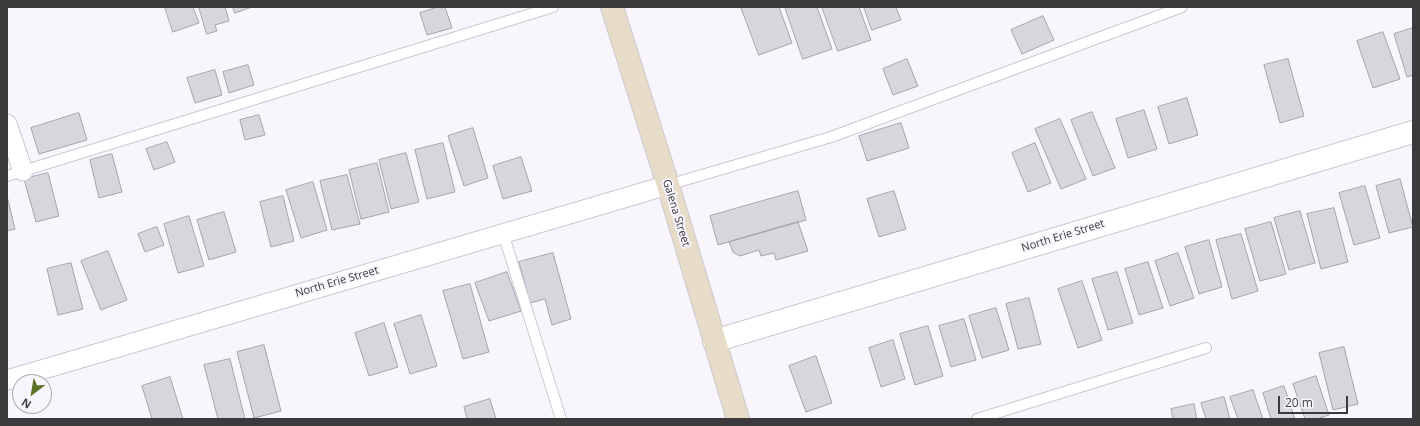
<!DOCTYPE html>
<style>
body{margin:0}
#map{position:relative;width:1420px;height:426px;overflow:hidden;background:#f9f5fd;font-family:"Open Sans",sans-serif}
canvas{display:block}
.frame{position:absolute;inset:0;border:8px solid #3c3a3d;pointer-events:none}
.north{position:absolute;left:12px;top:374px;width:40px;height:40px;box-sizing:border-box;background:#f9f5fd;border:1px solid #adaab0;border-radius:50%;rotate:211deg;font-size:11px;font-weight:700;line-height:16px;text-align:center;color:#3c3a3d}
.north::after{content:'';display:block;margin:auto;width:14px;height:18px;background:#587226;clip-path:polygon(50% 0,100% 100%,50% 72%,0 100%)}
.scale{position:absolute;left:1278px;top:396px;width:70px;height:18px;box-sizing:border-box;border:2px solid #3c3a3d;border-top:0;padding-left:5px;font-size:12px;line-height:14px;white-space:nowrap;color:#3c3a3d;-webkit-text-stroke:3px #f9f5fd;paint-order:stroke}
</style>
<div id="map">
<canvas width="1420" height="426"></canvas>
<div class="frame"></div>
<div class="north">N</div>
<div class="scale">20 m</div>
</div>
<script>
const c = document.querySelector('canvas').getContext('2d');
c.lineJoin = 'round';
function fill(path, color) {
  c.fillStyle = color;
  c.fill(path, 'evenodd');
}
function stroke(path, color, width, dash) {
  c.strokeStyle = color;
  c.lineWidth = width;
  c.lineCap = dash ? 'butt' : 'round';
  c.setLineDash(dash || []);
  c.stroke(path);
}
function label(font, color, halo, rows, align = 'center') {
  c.font = font + ' "Open Sans",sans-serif';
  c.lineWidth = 4;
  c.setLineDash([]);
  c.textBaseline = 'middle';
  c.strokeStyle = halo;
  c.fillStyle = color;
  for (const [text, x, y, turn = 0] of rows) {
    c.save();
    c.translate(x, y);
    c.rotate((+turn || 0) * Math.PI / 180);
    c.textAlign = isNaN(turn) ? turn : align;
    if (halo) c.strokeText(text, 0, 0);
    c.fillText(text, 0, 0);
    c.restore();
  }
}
const building = new Path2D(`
 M165,7H193L199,23L173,32Z
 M199,7H225L229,21L215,25L217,31L207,34Z
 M233,7H252L235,13Z
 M438,7H445L452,28L427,35L420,13Z
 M741,7H779L792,43L759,55Z
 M785,7H817L832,49L803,59Z
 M822,7H859L871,40L838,51Z
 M864,7H896L901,20L872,30Z
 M1043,16L1054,40L1022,54L1011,30Z
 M1413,28V75L1407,77L1394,34Z
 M1383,32L1400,79L1373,88L1357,41Z
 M907,59L918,86L893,95L883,69Z
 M1288,59L1304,116L1280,123L1264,65Z
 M248,65L254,85L229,93L223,72Z
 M215,70L222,95L195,103L187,78Z
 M1187,98L1198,135L1169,144L1158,107Z
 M1144,110L1157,149L1128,158L1116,119Z
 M1092,112L1115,168L1093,176L1071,120Z
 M79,113L87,140L39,154L31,128Z
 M259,115L265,135L245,140L240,120Z
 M1060,119L1086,179L1061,189L1035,129Z
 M901,123L909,148L867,161L859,136Z
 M473,128L488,178L464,186L448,136Z
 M167,142L175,162L154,170L146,149Z
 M443,143L455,192L427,199L415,150Z
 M1035,143L1051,183L1028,192L1012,153Z
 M406,153L419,202L391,209L379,160Z
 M112,154L122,192L99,198L90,160Z
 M521,157L532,191L503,199L493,166Z
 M377,163L389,212L361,219L349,170Z
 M48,173L59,216L36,222L24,179Z
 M347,175L360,224L332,230L320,181Z
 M1400,179L1413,227L1389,233L1376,186Z
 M313,182L327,230L301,238L286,190Z
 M1365,186L1380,238L1354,245L1339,193Z
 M798,191L806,220L718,245L710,216Z
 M894,191L906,229L879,237L867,199Z
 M7,196L15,229L7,231Z
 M283,196L294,241L271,247L260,202Z
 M1334,208L1348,262L1321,269L1307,214Z
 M1300,211L1315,263L1289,270L1274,218Z
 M224,212L236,252L209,260L197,220Z
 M189,216L204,266L178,273L164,224Z
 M798,222L808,251L776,260L774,253L761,256L759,250L740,256L733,252L729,242Z
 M1271,222L1286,274L1260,281L1245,229Z
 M157,227L164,245L145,252L138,234Z
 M1241,234L1258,291L1232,299L1216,240Z
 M1209,240L1222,287L1199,294L1185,247Z
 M108,251L127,300L101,310L81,261Z
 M553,253L571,319L552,325L545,299L530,303L519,262Z
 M1178,253L1194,298L1170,306L1155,261Z
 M1148,262L1163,308L1139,315L1125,269Z
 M71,263L83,309L58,315L47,269Z
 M507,272L521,311L489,321L475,283Z
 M1117,272L1133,323L1108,330L1092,279Z
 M1082,281L1102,340L1078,348L1058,289Z
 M470,284L489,352L463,359L443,291Z
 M1029,298L1041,344L1018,349L1006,304Z
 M996,308L1009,350L982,358L969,316Z
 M421,315L437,366L410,374L394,324Z
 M964,319L976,360L951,367L939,326Z
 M384,323L398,367L369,376L355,333Z
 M928,326L943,376L915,385L900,334Z
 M893,340L905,379L881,387L869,348Z
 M264,345L281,411L254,418L237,352Z
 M1344,347L1358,404L1333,410L1319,353Z
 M816,356L832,403L806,412L789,366Z
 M230,359L245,419H218L204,365Z
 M1316,376L1329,415L1317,419H1305L1293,384Z
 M170,377L183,419H152L142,386Z
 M1284,386L1295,419H1271L1263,393Z
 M1253,390L1263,419H1238L1230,397Z
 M1224,397L1230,419H1206L1201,403Z
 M490,399L496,419H467L464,407Z
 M1194,404L1197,419H1173L1171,409Z`);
fill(building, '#d9d5dd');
stroke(building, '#a7a3ab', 1);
const service = new Path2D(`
 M7,176L553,7
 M668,185L831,137L1182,7
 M503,233L561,419
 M977,419L1206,348`);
const minor = new Path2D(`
 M7,124L23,171
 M7,380L668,185`);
const tertiary = new Path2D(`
 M714,341L1413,132`);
const secondary = new Path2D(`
 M612,7L668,185L738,419`);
stroke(service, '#ccc8d0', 12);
stroke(minor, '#ccc8d0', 21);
stroke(tertiary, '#ccc8d0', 24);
stroke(secondary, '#ccc8d0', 24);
stroke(service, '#fff', 10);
stroke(minor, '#fff', 19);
stroke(tertiary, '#fff', 22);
stroke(secondary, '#e6dcc7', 22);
label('11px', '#3c3a3d', '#f9f5fd', [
 ["Galena Street",676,213,73],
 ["North Erie Street",1063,236,-17],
 ["North Erie Street",337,282,-16]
]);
</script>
